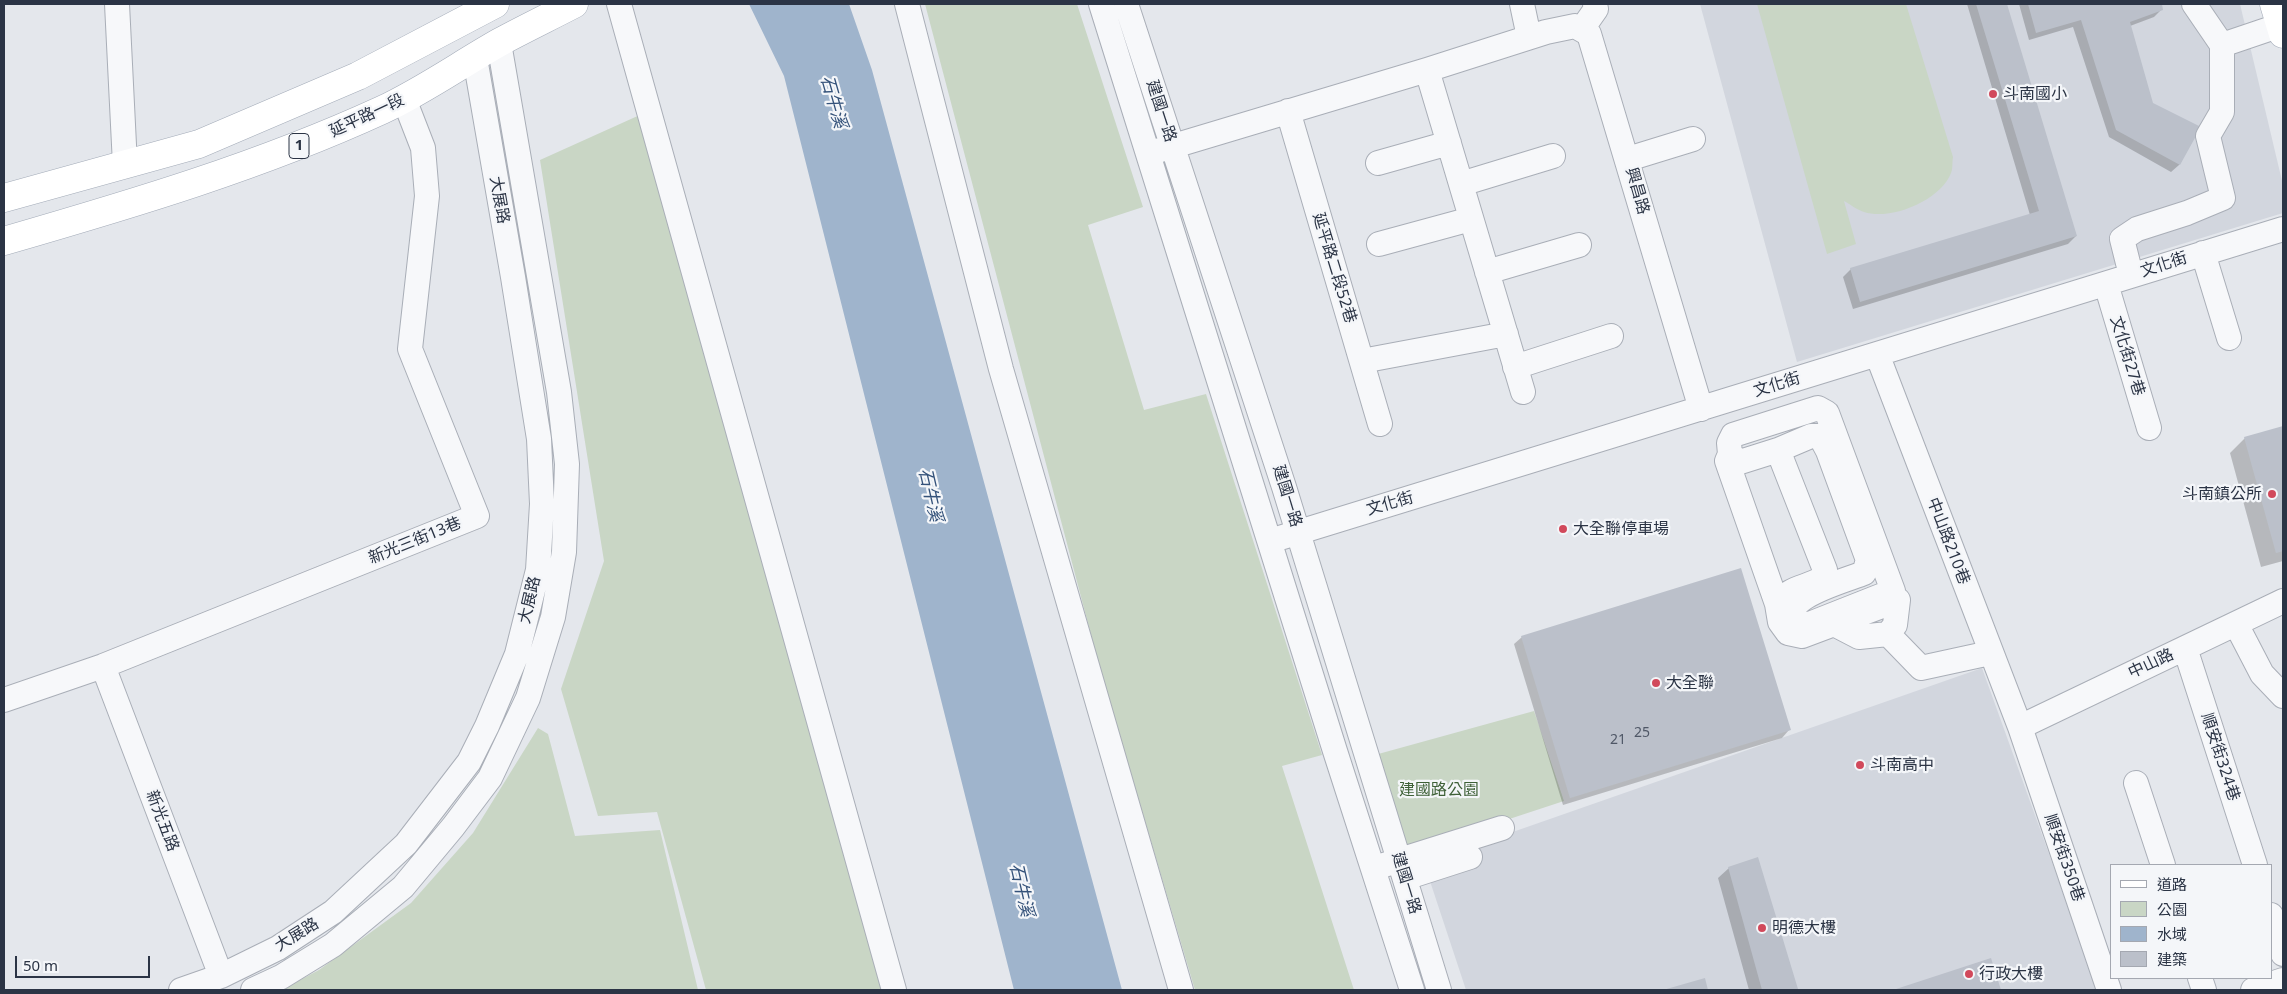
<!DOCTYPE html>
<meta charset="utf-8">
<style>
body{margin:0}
#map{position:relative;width:2287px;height:994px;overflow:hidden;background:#e4e7ec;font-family:"Noto Sans","Noto Sans TC",sans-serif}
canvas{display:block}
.frame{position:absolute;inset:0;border:5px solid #2b3445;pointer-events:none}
.legend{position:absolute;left:2110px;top:864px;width:162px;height:115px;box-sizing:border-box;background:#f4f6f9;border:1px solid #a4a8b1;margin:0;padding:6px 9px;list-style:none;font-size:15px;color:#2b3445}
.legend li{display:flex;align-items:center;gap:10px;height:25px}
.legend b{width:25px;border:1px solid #a4a8b1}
.scale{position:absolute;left:15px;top:956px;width:135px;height:22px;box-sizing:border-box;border:2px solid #2b3445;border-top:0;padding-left:6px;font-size:15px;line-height:18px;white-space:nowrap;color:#2b3445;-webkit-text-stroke:4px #f4f6f9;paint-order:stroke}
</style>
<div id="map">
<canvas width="2287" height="994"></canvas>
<div class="frame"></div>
<ul class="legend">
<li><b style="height:6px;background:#fff"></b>道路</li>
<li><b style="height:14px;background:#c9d6c5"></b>公園</li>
<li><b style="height:14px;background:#9fb4cc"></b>水域</li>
<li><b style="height:14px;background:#bbc0ca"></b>建築</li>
</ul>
<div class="scale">50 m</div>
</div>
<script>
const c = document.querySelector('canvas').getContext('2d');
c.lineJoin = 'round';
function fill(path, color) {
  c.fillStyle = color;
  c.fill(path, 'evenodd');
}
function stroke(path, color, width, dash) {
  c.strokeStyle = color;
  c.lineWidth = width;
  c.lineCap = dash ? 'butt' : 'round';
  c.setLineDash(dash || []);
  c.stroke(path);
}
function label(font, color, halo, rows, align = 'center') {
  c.font = font + ' "Noto Sans","Noto Sans TC",sans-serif';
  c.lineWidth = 4.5;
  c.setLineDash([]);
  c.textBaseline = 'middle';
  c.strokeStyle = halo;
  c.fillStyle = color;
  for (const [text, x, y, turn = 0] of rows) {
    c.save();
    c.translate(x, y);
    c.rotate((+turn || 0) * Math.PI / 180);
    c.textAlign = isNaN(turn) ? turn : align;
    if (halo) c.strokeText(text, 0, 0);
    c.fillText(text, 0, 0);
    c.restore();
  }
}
fill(new Path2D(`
 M1700,4H2240L2283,185V213L1797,362Z
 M1982,668L2098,990H1466L1424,863Z`), '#d2d6de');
fill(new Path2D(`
 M925,4H1077L1143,207L1088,225L1144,410L1206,394L1322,755L1282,766L1354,990H1195L1100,669Z
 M1757,4H1906L1953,157C1952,162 1953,169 1951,173C1941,200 1891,221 1864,212C1857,210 1850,204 1844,201L1856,244L1827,254Z
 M642,114L883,990H706L657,812L598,816L561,689L604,561L540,160Z
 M1534,711L1564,801L1406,853L1371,756Z
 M538,728L548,734L575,836L660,830L698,990H281L319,970L411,903L473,833Z`), '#c9d6c5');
fill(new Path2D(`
 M749,4H849L872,70L1122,990H1014L784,76Z`), '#9fb4cc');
fill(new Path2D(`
 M1967,4H2006L2076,236L2068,244L1853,309L1843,277L1851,269L2030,215Z
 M2019,4H2160L2162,9L2154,17L2130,26L2152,104L2199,127L2179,165L2171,172L2109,137L2073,27L2029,40Z
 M2283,427V561L2261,567L2230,453L2245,438Z
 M1522,637L1789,730L1782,738L1563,805L1514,644Z
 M1729,868L1797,989L1795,990H1749L1718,878Z
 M1990,959L1999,990H1896Z`), '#0003');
fill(new Path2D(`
 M1976,4H2007L2077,236L1860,302L1850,268L2039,211Z
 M2028,4H2162L2163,10L2130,22L2153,103L2201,127L2180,165L2116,130L2081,20L2036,33Z
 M2283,426V551L2276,553L2244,437Z
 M1741,568L1791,730L1570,798L1521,636Z
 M1758,857L1798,989L1762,990L1728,867Z
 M1991,958L2001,990H1893Z
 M1705,978L1708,990H1663Z`), '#bbc0ca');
const minor = new Path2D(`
 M117,4L125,165
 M619,4L894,990
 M907,4L1001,369L1181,990
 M1101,4L1335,751L1412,990
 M1126,4L1284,487L1439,990
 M1522,4L1529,37
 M2194,4L2222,45
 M1582,29L1596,9L1595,4
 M1427,70L1523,392
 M1288,111L1380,424
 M1157,151L1427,70L1546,32L1575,26L1589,34L1701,409
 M1628,159L1693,139
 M1378,163L1449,143
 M1461,184L1553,156
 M1379,244L1471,219
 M2203,253L2229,338
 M2128,263L2122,239L2137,229L2187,213L2223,198L2208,136L2222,112V45L2281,25
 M1487,272L1579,245
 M2106,284L2149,428
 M1877,354L2020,727L2109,990
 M1362,361L1506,334
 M1515,367L1611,336
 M1778,450L1811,436H1820L1828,451L1868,560L1864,573C1848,580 1769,600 1799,625L1812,623L1893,591L1827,413L1818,408L1733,435L1729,443L1730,454L1740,462L1778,450L1825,570L1823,578C1804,589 1791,586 1777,604L1780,622L1788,633L1802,636L1898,600L1895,625L1888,634L1859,637L1834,624
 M1730,454L1727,461L1777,604
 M1270,541L2283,229
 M2236,624L2262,674L2283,696
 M1888,634L1921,668L1990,653
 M2185,648L2255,865
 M103,666L221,976
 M4,700L103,666L477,516L410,349L427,196L423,148L404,99
 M2020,727L2283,601
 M2136,783L2163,865
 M1384,865L1502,828
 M1405,878L1470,857
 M2271,915L2283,954
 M2200,978L2204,990
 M181,990L221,976L278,948L333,912L406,844L469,762L487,726L517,654L538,570L542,504L539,439L513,277L475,58
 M253,990L281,977L333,945L403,887L453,827L490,778L528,698L553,617L564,552L567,464L559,392L499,43
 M2253,990L2283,980`);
const major = new Path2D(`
 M2274,4L2283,34
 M4,198L199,144L358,76L495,4
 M4,241C132,204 260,166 382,110C423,91 461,64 500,42C524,29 549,17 574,4`);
stroke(minor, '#a9aeb7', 26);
stroke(major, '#a3abb8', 29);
stroke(minor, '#f7f8fa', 24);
stroke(major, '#fff', 28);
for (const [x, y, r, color] of [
 [1993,94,5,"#d1495b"],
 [2272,494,5,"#d1495b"],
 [1563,529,5,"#d1495b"],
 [1656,683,5,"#d1495b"],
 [1860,765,5,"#d1495b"],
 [1762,928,5,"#d1495b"],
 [1969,974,5,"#d1495b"]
]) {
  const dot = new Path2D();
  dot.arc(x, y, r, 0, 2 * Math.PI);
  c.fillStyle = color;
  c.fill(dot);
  stroke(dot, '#f4f6f9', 2);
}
label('14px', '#4f5766', null, [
 ["25",1642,733],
 ["21",1618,740]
]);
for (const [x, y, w] of [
 [299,146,20]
]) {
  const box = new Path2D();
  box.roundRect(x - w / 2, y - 12.5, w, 25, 4);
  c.fillStyle = '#f4f6f9';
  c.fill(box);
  stroke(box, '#2b3445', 1);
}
label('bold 15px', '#2b3445', null, [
 ["1",299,146]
]);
label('16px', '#2b3445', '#f4f6f9', [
 ["斗南國小",2003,94],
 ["斗南鎮公所",2262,494,"right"],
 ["大全聯停車場",1573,529],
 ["大全聯",1666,683],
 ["斗南高中",1870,765],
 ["明德大樓",1772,928],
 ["行政大樓",1979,974]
], 'left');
label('16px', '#2b3445', '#f4f6f9', [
 ["建國一路",1161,111,72],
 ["延平路一段",367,116,-25],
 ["興昌路",1637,191,74],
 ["大展路",499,200,80],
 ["文化街",2164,265,-18],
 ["延平路二段52巷",1334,268,73],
 ["文化街27巷",2127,356,73],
 ["文化街",1777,385,-17],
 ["建國一路",1287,496,73],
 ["文化街",1390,504,-16],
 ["新光三街13巷",415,541,-22],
 ["中山路210巷",1948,541,69],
 ["大展路",530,600,-77],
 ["中山路",2151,664,-25],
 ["順安街324巷",2220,757,72],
 ["新光五路",162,821,69],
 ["順安街350巷",2064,858,71],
 ["建國一路",1406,883,73],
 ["大展路",297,935,-32]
]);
label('16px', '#3f6138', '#f4f6f9', [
 ["建國路公園",1439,790]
]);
label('italic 18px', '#34527a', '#f4f6f9', [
 ["石牛溪",833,102,74],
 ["石牛溪",930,495,77],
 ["石牛溪",1021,890,77]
]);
</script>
